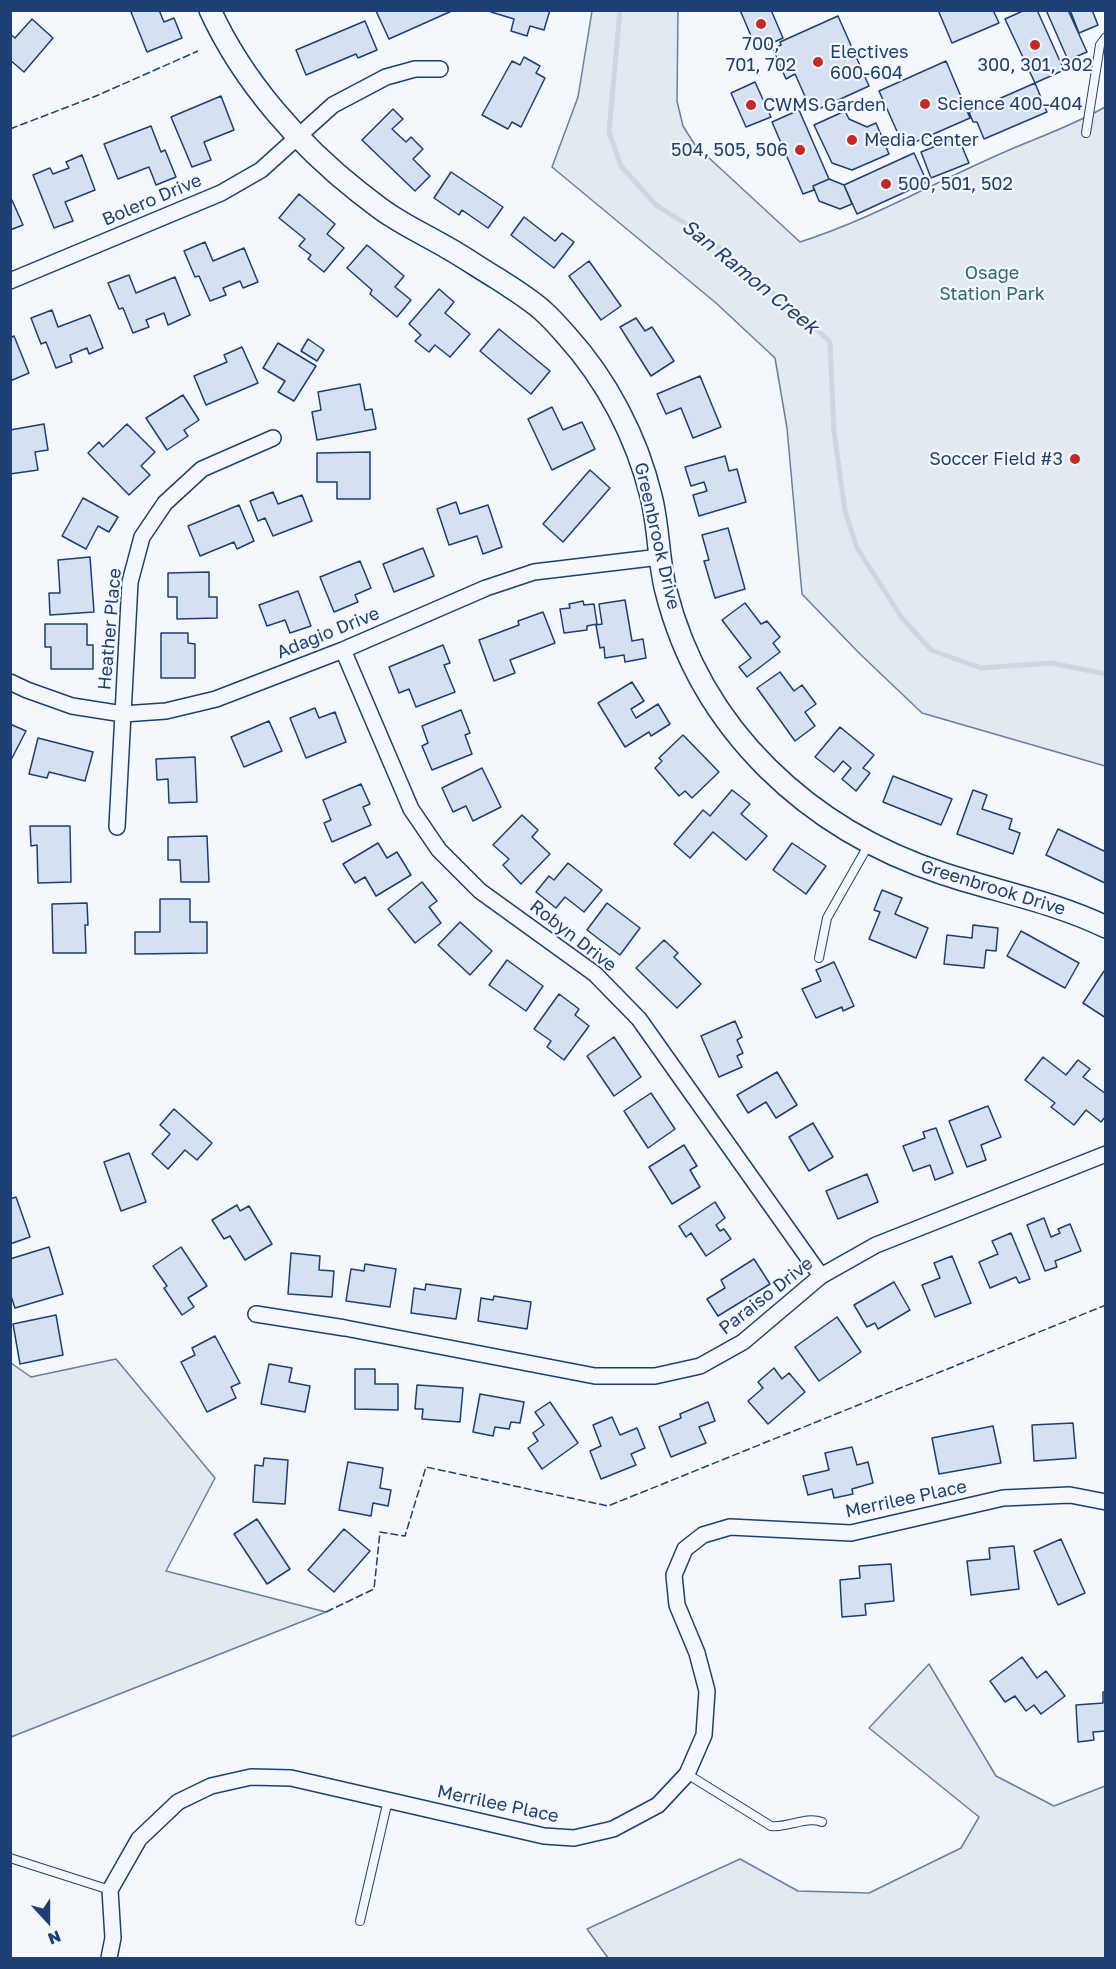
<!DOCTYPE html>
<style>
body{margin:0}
#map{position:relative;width:1116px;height:1969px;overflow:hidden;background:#f4f7fb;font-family:"Golos Text",sans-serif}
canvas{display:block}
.frame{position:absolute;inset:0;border:12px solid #1d3f73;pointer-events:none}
.north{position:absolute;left:18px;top:1891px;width:60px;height:60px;-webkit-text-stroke:4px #f4f7fb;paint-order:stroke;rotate:159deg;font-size:16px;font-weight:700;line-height:24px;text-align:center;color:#1d3f73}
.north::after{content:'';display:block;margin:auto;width:21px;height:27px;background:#1d3f73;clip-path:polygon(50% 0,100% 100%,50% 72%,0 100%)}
</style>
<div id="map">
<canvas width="1116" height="1969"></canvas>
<div class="frame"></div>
<div class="north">N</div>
</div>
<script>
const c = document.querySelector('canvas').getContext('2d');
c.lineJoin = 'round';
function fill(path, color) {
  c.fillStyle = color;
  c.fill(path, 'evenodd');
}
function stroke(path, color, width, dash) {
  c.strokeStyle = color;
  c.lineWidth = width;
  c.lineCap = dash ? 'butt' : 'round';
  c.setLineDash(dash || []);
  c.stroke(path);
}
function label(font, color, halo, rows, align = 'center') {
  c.font = font + ' "Golos Text",sans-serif';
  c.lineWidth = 4.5;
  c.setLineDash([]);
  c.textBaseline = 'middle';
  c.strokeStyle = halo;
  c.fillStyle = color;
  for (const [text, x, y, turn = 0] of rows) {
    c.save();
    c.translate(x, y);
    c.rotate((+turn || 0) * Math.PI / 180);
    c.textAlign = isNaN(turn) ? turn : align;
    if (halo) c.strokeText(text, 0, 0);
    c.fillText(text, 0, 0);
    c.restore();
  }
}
const green = new Path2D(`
 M592,11H678L677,101L683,126L695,145L800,242C866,221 926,187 989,159C1027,141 1069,128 1105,107V766L922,713L859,653L802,594L787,428L775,358L716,303L552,167L578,97Z
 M116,1359L215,1478L166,1571L326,1612L11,1737V1363L31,1377Z
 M929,1664L996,1776L1054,1806L1105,1786V1958H608L587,1929L740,1859L798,1891L869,1893L961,1848L979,1817L869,1728Z`);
fill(green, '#e3e9f0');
stroke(green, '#687fa3', 1.5);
stroke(new Path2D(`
 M620,10L609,132L621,166L656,205L710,239L747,275L790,305L830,342L834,432L845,511L857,548L902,618L931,650L981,668L1051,663L1106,674`), '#cfd7e4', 5);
const building = new Path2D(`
 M135,10H159L164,22L174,18L182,38L147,52L131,12Z
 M454,10L389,39L376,11L377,10Z
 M491,10H550L544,30L530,26L527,36L511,31L514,19L491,12Z
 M740,10H771L783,38L757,50Z
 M938,10H993L999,23L952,43Z
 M1025,10H1037L1064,70L1035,83L1005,19Z
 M1046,10H1068L1087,52L1068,60Z
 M1070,10H1092L1098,25L1079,33Z
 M838,16L869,86L812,112L795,74L786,79L773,49L781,45L780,42Z
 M32,19L53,38L24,72L10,60V34L15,38Z
 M365,21L377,50L358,58L356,54L306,75L296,50Z
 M524,57L540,66L536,73L545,78L521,127L512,122L508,129L482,115L512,61L520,65Z
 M946,61L970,118L904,147L879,91Z
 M755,82L771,117L746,127L731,93Z
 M1035,83L1047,112L984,139L977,122H973L969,112Z
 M221,96L234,130L204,142L211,160L192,167L171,117Z
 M393,109L403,119L392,129L406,142L411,137L423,149L413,159L430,176L415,191L362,140Z
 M799,110L829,179L813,186L814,190L803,194L772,122Z
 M845,111L849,119L867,127L876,123L889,154L852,170L832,163L814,125Z
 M151,126L161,152L165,150L176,177L156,185L149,167L118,179L104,144Z
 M958,137L969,163L931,178L921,152Z
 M914,153L927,182L857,214L844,185Z
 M82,155L95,190L65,202L73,221L54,228L33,175L50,168L53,174L69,168L66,162Z
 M451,172L503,207L488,228L462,210L459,215L434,198Z
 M829,179L844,185L852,204L840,209L819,201L813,186Z
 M299,194L335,224L327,234L344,248L324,272L308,259L311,255L299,246L305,239L279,218Z
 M10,200H12L23,225L10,230Z
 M524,217L555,241L562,233L574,242L554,268L511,235Z
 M205,242L213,261L244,248L258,282L243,288L240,281L223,288L226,295L210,301L199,276L195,277L184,251Z
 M367,245L404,276L395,287L411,300L397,317L370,294L372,290L347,268Z
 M589,261L621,306L601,320L569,276Z
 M129,275L136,293L175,277L190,315L168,325L164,313L146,320L149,327L133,333L123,308L119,309L108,283Z
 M439,289L454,302L445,313L470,334L450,357L435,345L429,352L415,341L421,335L409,324Z
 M52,310L58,327L90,315L103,348L89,354L87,348L70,355L72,362L56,368L46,342L41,344L31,318Z
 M636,318L645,331L652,327L674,361L651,376L620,327Z
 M499,329L550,371L531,394L480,351Z
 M14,336L29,373L10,381V338Z
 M308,339L324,350L317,361L301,351Z
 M278,343L316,366L294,401L278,392L285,381L263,368Z
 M242,347L258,383L206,405L194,376L227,362L224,355Z
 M700,376L721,427L693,438L681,408L666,414L657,394Z
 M360,384L365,410L372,409L376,429L317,440L312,412L321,410L318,392Z
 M183,395L199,420L184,430L188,436L167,450L146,418Z
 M552,407L563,430L582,422L595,449L552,470L528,419Z
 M44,424L48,450L35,452L38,470L10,474V430Z
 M127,424L155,452L141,466L150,475L129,495L88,453L99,442L103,447Z
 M370,452V499H337V482H317V453Z
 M725,456L729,471L737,469L746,502L699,516L693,495L707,491L704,482L691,486L685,467Z
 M590,470L610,488L563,542L543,524Z
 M273,492L278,504L302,495L312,521L273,536L265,518L258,521L250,501Z
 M83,498L118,517L109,532L98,526L86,549L62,536Z
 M456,502L460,514L488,505L502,547L483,554L477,536L449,545L437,509Z
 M239,505L254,541L237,549L234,542L200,556L188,526Z
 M728,528L745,589L715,598L704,561L709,560L702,535Z
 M423,548L434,576L394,592L383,564Z
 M90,557L94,612L50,615L49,593H60L58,560Z
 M360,561L371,588L355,595L358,602L334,612L320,577Z
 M209,572V597H217V618L177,619V597H168V573Z
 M298,591L311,626L290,633L285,620L267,626L259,605Z
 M625,600L632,641L643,639L646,658L625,662L624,655L605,658L604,647L600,648L596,625L602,624L599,604Z
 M583,601L584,605L594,604L597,624L587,626V630L564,633L560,609L570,608L569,604Z
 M745,603L761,624L767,621L780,637L773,643L780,652L747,677L739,667L751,658L722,620Z
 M543,612L555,643L510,660L515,673L494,681L479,640L519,625L518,621Z
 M45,624H87V645H93V669H51V647H45Z
 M161,633H188V643L195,644V678H161Z
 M443,645L450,663L444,665L455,692L416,707L409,689L399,693L389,667Z
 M780,672L794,691L802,685L816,704L805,712L815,726L795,741L757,688Z
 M632,682L644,701L631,709L636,718L658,704L670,724L651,736L649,732L625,747L598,703Z
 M315,708L319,718L335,712L346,742L306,758L290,718Z
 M461,710L470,733L465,735L472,754L432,770L422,746L428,743L422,726Z
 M269,721L282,751L244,767L231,737Z
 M10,724L26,731L10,762Z
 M840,727L874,755L863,768L870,773L856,791L842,779L851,768L843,761L834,772L815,757Z
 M683,735L719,772L692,798L685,791L679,796L655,768L662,761L659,758Z
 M38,738L93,752L85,781L49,772L47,778L29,774Z
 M195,757L197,802L169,803L168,779L157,780L156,759Z
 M482,768L501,807L473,821L466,806L453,812L442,788Z
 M893,776L952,799L941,825L883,802Z
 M361,784L370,804L363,807L371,825L332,842L324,823L331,820L323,800Z
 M732,790L750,804L741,814L767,836L746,860L713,832L690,858L674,844L703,810L710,816Z
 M973,790L987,795L982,809L1012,819L1009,829L1020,833L1013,854L957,834Z
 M522,815L538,830L532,837L550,854L521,884L503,865L509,859L493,845Z
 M30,826H70L71,882L38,883L37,845L31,846Z
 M1058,829L1106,852L1105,883L1046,855Z
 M207,836L209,882H181L180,860H168V837Z
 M378,843L387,858L397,852L411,875L376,896L365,877L355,883L343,864Z
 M792,843L826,866L806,894L773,870Z
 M568,863L602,890L584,912L565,897L556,908L536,892L549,876L554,880Z
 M422,882L437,901L429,907L441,923L415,943L388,909Z
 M882,890L902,898L895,914L928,928L916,958L869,939L880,912L874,910Z
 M160,899H190V922H207V953L135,954V932H160Z
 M87,903L88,925H85L86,953H53L52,904Z
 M607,903L640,928L620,955L587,930Z
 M460,922L492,951L470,975L438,945Z
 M973,925L998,928L996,951L986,950L984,968L944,964L947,935L972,938Z
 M1021,931L1079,963L1065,988L1007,956Z
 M664,940L678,953L674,957L701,984L677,1008L636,968Z
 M507,960L543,986L526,1011L489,985Z
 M834,962L854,1006L843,1011L842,1007L816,1018L802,989L821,981L816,970Z
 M1104,971L1106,972V1018L1083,1003Z
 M559,994L579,1009L575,1015L589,1026L564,1060L547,1047L551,1041L534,1029Z
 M735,1021L742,1037L737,1040L743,1053L737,1056L742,1067L719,1077L701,1036Z
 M614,1037L641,1077L614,1096L587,1056Z
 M1043,1057L1066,1075L1078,1060L1090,1069L1083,1077L1106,1094V1116L1101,1122L1086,1110L1074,1125L1051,1107L1055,1103L1025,1080Z
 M777,1072L797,1105L776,1118L766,1102L748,1113L737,1095Z
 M651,1093L675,1129L648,1148L624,1111Z
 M988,1106L1001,1137L981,1145L986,1160L967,1167L949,1121Z
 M174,1109L212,1143L197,1160L185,1150L168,1169L152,1154L170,1134L160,1125Z
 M813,1123L833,1157L809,1171L789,1137Z
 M936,1128L953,1173L935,1180L930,1165L913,1171L903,1146L925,1138L923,1132Z
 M684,1145L697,1166L690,1170L700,1187L672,1204L649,1167Z
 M129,1153L146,1202L121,1211L104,1162Z
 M867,1174L878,1202L838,1219L826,1191Z
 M16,1197L30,1237L10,1244V1199Z
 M715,1202L725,1218L716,1225L720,1231L724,1229L731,1239L706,1256L691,1233L686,1237L679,1226Z
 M237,1205L240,1211L249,1206L272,1244L245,1260L230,1236L224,1239L212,1220Z
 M1044,1218L1051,1237L1060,1233L1058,1229L1070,1224L1081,1251L1055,1261L1057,1267L1045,1271L1027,1225Z
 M1011,1233L1030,1279L1019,1283L1016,1277L990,1288L979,1262L998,1254L992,1241Z
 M49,1247L63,1294L15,1308L10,1293V1259Z
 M181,1247L207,1286L188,1298L194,1307L182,1315L164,1288L167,1286L153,1266Z
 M291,1253L320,1256L319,1270L334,1271L332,1297L288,1294Z
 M952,1256L971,1303L935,1317L922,1285L940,1278L934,1263Z
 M754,1259L770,1284L718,1316L707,1299L725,1288L721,1280Z
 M365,1264L396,1269L390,1307L346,1301L351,1269L364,1271Z
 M894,1282L910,1310L878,1329L875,1323L867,1327L854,1305Z
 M426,1284L461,1289L456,1319L411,1313L414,1288L425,1290Z
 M494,1296L531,1302L527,1329L478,1321L481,1298L493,1300Z
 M56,1315L63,1355L20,1364L13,1324Z
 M837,1317L861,1352L819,1381L795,1347Z
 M215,1336L240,1383L231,1387L236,1398L207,1412L181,1362L195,1355L192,1348Z
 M269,1364L292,1368L289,1382L310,1386L305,1412L261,1404Z
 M774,1368L782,1379L789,1373L805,1392L768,1424L748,1401L763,1388L758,1382Z
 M355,1369H375V1384H398V1410L355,1409Z
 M417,1385L463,1388L460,1422L422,1419L423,1409H415Z
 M480,1394L524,1402L520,1423L511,1422L509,1429L495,1427L493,1436L473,1432Z
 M550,1402L578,1443L542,1469L528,1448L538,1441L533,1433L544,1425L535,1412Z
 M708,1402L715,1421L699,1427L706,1443L671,1457L659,1427L681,1418L680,1414Z
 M612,1417L620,1435L637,1428L645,1448L631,1454L636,1465L601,1479L590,1451L601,1446L593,1425Z
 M1073,1423L1076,1458L1034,1461L1032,1425Z
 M993,1426L1001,1463L939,1474L932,1438Z
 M852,1447L857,1465L868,1462L873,1483L852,1489L853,1494L834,1498L832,1489L808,1495L803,1476L829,1470L825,1453Z
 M264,1458L288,1460L285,1504L253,1502L255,1465L263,1466Z
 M348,1462L383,1468L380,1488L391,1490L388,1506L373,1503L371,1516L339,1510Z
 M257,1519L290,1569L267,1584L234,1534Z
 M344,1529L370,1551L334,1592L308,1570Z
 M1061,1539L1085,1593L1058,1605L1034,1551Z
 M1014,1546L1019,1589L971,1595L967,1561L990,1559L989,1548Z
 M891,1564L894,1601L865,1604L866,1615L842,1617L840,1580L860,1578L859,1566Z
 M1022,1657L1037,1678L1046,1671L1065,1696L1041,1714L1034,1705L1026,1711L1015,1696L1005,1702L990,1681Z
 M1103,1692H1106V1731L1093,1732L1094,1740L1078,1742L1076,1705L1103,1703Z`);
fill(building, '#d5e0f0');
stroke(building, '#1d3f73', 1.5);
const lane = new Path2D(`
 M1086,133L1100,45L1106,37
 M819,958L827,918L869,844
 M687,1774L771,1826C789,1828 805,1816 822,1822
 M10,1858L110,1890
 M360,1921L388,1800`);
const street = new Path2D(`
 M10,281L221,193L261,170L333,105L386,77L415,69H440
 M343,650L411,809L439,850L480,891L595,974L639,1019L821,1276
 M10,682L27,690L72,706L123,714L166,711L216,699L343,650L486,588L534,572L660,557
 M117,827L130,582L142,537L165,503L202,469L273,438
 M256,1314L345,1328L595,1376H655L700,1366L743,1342L821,1276L876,1245L1106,1154
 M109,1958L113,1938L110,1890L139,1839L178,1802L211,1786L251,1777L291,1778L544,1836L574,1838L613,1829L658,1805L687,1774L704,1735L707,1691L697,1653L677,1605L674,1575L685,1549L703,1535L730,1527L851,1533L1003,1498L1070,1495L1106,1502`);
const secondary = new Path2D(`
 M210,10C243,82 299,145 360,193C371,201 381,210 393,217C410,228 429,237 446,247C464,257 481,269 498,279C513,289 530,299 543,311C551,318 559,327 566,335C607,380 637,438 651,496C659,527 658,560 666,591C701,730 809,830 944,874C999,892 1054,902 1106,927`);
stroke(lane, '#1d3f73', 10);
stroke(street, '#1d3f73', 18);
stroke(secondary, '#1d3f73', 24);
stroke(lane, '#f4f7fb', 8);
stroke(street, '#f4f7fb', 15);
stroke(secondary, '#f4f7fb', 21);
stroke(new Path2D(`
 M10,129L96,96L198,51
 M326,1612L374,1589L380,1532L405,1536L426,1467L608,1506L1106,1305`), '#1d3f73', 1.5, [8, 3]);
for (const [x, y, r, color] of [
 [761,24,6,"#c62828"],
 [1035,45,6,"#c62828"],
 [818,62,6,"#c62828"],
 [925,104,6,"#c62828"],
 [751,105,6,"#c62828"],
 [852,140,6,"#c62828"],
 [800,150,6,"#c62828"],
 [886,184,6,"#c62828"],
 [1075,459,6,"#c62828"]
]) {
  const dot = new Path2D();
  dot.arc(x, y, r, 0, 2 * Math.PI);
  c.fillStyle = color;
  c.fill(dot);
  stroke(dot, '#f4f7fb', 2);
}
label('18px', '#1d3f73', '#f4f7fb', [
 ["700,",761,44,"center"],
 ["701, 702",761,65,"center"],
 ["Electives",830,52],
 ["600-604",830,73],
 ["300, 301, 302",1035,65,"center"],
 ["Science 400-404",937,104],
 ["CWMS Garden",763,105],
 ["Media Center",864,140],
 ["504, 505, 506",788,150,"right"],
 ["500, 501, 502",898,184],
 ["Soccer Field #3",1063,459,"right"]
], 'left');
label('18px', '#1d3f73', '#f4f7fb', [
 ["Bolero Drive",152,200,-23],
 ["Greenbrook Drive",657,536,77],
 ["Heather Place",110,629,-85],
 ["Adagio Drive",328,633,-22],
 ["Greenbrook Drive",993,888,17],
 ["Robyn Drive",573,936,38],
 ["Paraiso Drive",766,1296,-38],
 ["Merrilee Place",906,1499,-12],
 ["Merrilee Place",498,1804,12]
]);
label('18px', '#2c6c60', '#f4f7fb', [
 ["Osage",992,273],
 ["Station Park",992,294]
]);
label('italic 20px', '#1d3f73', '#f4f7fb', [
 ["San Ramon Creek",750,277,39]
]);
</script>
